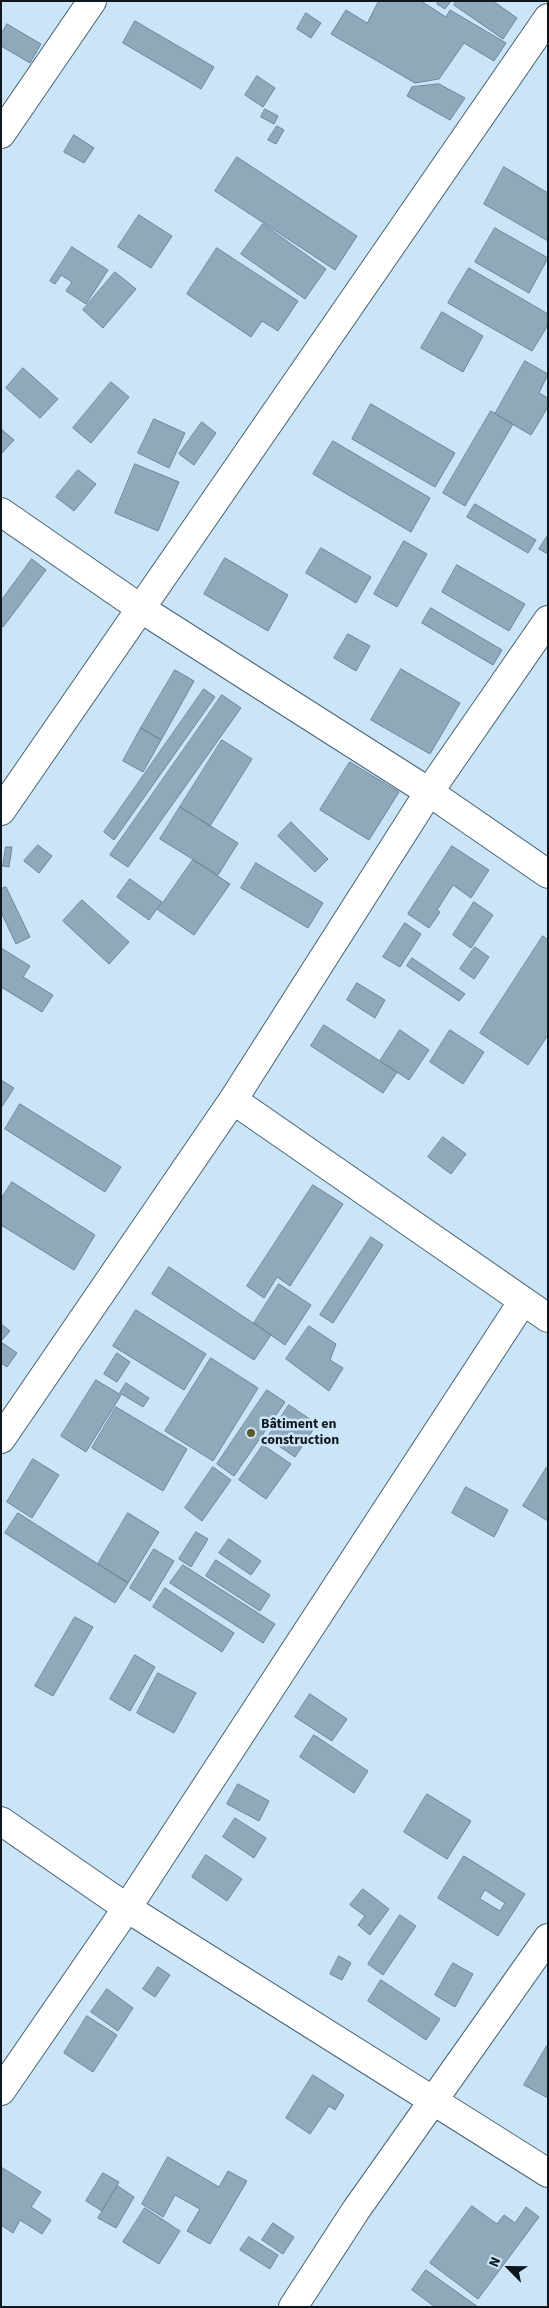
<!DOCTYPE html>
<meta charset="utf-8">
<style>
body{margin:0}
#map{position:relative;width:549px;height:2308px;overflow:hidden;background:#cae5f8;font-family:"Source Sans 3",sans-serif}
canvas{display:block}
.frame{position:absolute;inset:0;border:2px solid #0e171e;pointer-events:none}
.north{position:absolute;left:484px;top:2243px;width:50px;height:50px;-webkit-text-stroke:4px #cae5f8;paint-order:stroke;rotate:293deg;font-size:14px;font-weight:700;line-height:20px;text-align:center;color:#0e171e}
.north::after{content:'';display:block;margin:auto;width:18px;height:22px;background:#0e171e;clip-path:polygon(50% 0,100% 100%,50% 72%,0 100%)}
</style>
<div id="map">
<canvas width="549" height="2308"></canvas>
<div class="frame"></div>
<div class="north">N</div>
</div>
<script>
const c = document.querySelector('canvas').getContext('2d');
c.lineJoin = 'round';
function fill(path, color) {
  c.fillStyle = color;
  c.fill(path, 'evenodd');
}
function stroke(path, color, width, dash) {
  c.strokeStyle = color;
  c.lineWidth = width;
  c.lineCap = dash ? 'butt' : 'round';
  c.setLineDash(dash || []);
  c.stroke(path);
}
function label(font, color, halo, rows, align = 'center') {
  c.font = font + ' "Source Sans 3",sans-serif';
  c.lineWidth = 5;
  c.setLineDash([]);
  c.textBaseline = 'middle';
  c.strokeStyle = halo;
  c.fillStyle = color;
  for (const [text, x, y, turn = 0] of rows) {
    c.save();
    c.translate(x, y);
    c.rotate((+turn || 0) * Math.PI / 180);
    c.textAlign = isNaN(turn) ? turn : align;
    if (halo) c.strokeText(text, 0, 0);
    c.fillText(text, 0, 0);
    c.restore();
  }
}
const building = new Path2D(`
 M379,1H421L446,17L450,10L506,43L494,61L464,43L439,79L415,83L331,34L346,10L367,23Z
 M439,1H451L445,9L437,4Z
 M456,1H493L517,18L503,39L454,5Z
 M306,13L321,23L311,38L297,29Z
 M135,21L214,67L201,89L123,43Z
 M7,24L41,44L30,63L1,46V35Z
 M257,76L275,88L263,107L245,95Z
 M439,84L465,98L450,120L407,96L412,87Z
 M265,109L278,116L274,124L261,117Z
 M277,126L284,130L276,144L268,140Z
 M74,135L94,148L84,163L64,152Z
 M237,157L357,236L335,270L215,191Z
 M504,167L548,193V241L484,204Z
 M139,215L172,236L151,268L118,247Z
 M263,224L326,269L305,299L241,254Z
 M495,228L548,258L529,293L475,262Z
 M72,247L108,270L86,304L66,291L72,282L61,275L55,284L50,281Z
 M217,248L298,301L278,331L262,321L251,337L187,294Z
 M469,268L548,314V325L532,351L448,303Z
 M115,272L136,289L103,328L83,310Z
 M442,312L483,336L463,372L421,348Z
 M525,361L548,374L539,393L548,398V407L531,435L495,414Z
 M23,368L58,399L40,418L6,388Z
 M111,382L129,397L91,443L73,428Z
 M371,404L455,453L435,487L352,439Z
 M491,411L513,424L465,506L443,493Z
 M154,419L185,433L169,468L138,453Z
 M202,422L216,433L194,465L179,454Z
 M1,429L14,440L1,454Z
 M333,441L430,498L411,532L313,474Z
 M135,464L179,482L158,531L115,513Z
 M78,470L96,484L74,511L56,497Z
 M475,504L536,540L528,553L467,517Z
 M548,535V554L539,549Z
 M404,541L427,554L397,607L374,594Z
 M321,548L371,577L356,603L306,573Z
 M225,558L288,595L268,631L204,594Z
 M32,559L46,570L3,627L1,626V601Z
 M457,565L525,604L509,631L442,592Z
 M431,608L502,650L493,665L422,623Z
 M348,634L370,646L356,671L334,658Z
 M401,669L460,703L430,754L371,720Z
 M175,670L194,681L161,740L141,728Z
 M204,689L215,697L114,840L104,832Z
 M222,695L241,708L128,867L110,855Z
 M141,728L161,740L143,772L123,761Z
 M222,740L252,759L210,826L180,807Z
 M350,762L399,792L369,840L320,810Z
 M180,807L238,843L218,875L160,839Z
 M291,822L328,859L315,872L278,836Z
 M38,845L52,856L39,873L24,861Z
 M452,846L489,870L471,898L453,885L437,910L440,912L429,928L408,914Z
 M6,847H12L9,867L3,866Z
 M193,860L230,884L194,935L158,910Z
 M256,863L323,903L308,928L241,888Z
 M130,879L162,902L149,920L117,897Z
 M6,887L30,937L16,944L1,912V889Z
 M82,900L129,942L109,964L63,921Z
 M474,902L493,915L471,948L453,935Z
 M405,923L421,934L400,967L383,957Z
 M543,936L548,940V1035L528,1065L480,1033Z
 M475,947L489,957L474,979L460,969Z
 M1,948L30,966L23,977L53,995L42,1012L1,987Z
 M412,958L465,994L459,1001L407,966Z
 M357,983L385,1000L375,1018L347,1000Z
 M324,1025L397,1072L383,1093L311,1046Z
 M400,1030L429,1050L409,1080L380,1061Z
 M450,1030L484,1052L463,1084L430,1062Z
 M1,1080L14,1088L1,1108Z
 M20,1104L121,1167L105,1192L5,1129Z
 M443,1137L466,1154L451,1174L428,1157Z
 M12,1182L95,1235L74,1270L1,1225V1199Z
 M313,1185L343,1204L290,1286L277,1277L264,1298L247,1286Z
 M371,1237L383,1245L333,1323L320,1315Z
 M169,1267L271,1335L254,1360L152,1294Z
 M279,1284L311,1305L285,1345L254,1323Z
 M136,1310L206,1354L184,1390L113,1346Z
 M1,1324L10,1331L2,1340L1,1339Z
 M309,1326L336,1344L330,1360L343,1368L329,1391L286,1359Z
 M1,1342L17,1353L7,1367L1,1363Z
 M117,1353L130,1362L117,1382L104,1374Z
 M211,1358L258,1388L213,1461L165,1431Z
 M96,1380L121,1395L86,1452L61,1436Z
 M126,1383L149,1398L143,1407L120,1393Z
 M267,1390L285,1402L234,1476L217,1464Z
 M289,1405L317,1424L295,1457L267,1438Z
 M116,1407L187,1449L163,1491L92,1448Z
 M263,1445L291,1464L266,1499L239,1480Z
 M33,1459L59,1475L32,1518L7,1502Z
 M213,1467L231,1480L202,1521L185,1508Z
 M547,1467H548V1521L523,1506Z
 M466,1487L508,1510L494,1537L452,1513Z
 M18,1513L128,1583L115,1603L5,1533Z
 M128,1513L159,1532L128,1583L98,1564Z
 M196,1532L208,1539L191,1567L179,1559Z
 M229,1539L261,1561L251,1575L219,1553Z
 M154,1549L174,1561L150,1601L130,1588Z
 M216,1560L270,1595L260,1611L206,1576Z
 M183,1565L275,1624L263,1643L170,1583Z
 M165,1588L234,1633L222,1652L153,1607Z
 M75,1617L93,1627L53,1696L35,1686Z
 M135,1655L155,1667L130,1711L110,1699Z
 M158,1673L196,1693L174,1733L137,1713Z
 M310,1694L347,1719L332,1741L295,1717Z
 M314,1735L368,1771L354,1793L300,1757Z
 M238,1784L269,1801L259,1821L227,1804Z
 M427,1794L471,1821L447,1859L404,1832Z
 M235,1818L266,1838L254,1858L223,1837Z
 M206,1855L242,1879L227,1901L192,1877Z
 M464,1856L525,1894L498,1936L438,1898ZM485,1890L505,1903L500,1911L480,1899Z
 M363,1889L389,1909L370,1935L358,1925L365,1916L350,1905Z
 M400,1915L416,1926L383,1975L368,1964Z
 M339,1956L351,1963L342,1980L330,1974Z
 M453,1963L473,1974L455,2007L435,1995Z
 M158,1967L170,1975L155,1997L143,1989Z
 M381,1980L440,2019L426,2040L368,2001Z
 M107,1989L133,2008L118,2031L91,2012Z
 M87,2016L117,2035L93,2072L64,2053Z
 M548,2044V2098L524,2085Z
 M313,2075L344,2095L335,2110L329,2106L310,2134L286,2118Z
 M168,2157L219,2187L228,2171L247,2181L210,2244L187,2231L200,2209L175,2195L163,2217L142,2204Z
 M1,2167L41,2192L31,2207L51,2220L42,2234L20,2220L13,2233L1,2225Z
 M103,2173L119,2182L102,2211L86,2201Z
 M118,2186L134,2197L116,2228L98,2218Z
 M472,2206L497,2224L504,2215L515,2223L526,2207L539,2217L478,2299L430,2263Z
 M145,2208L180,2231L159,2264L123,2242Z
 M273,2223L294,2237L283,2254L262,2240Z
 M249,2237L278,2255L270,2269L240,2250Z
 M426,2270L478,2307H435L412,2290Z`);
fill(building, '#8fa9bb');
stroke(building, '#6d8697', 1);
const minor = new Path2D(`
 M1,134L92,1
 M1,512L140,608L429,792L548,874
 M1,811L548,18
 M233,1100L548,1318
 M1,1439L233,1100L429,792L548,620
 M1,1821L127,1908L548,2173
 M1,2091L127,1908L523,1301
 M293,2307L356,2210L548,1938`);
stroke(minor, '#4a6273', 30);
stroke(minor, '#fff', 28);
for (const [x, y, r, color] of [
 [251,1433,5,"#5e5825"]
]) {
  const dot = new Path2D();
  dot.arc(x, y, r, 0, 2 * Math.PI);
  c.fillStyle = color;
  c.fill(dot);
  stroke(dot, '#cae5f8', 2);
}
label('bold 14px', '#0e171e', '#cae5f8', [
 ["Bâtiment en",261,1425],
 ["construction",261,1441]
], 'left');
</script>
